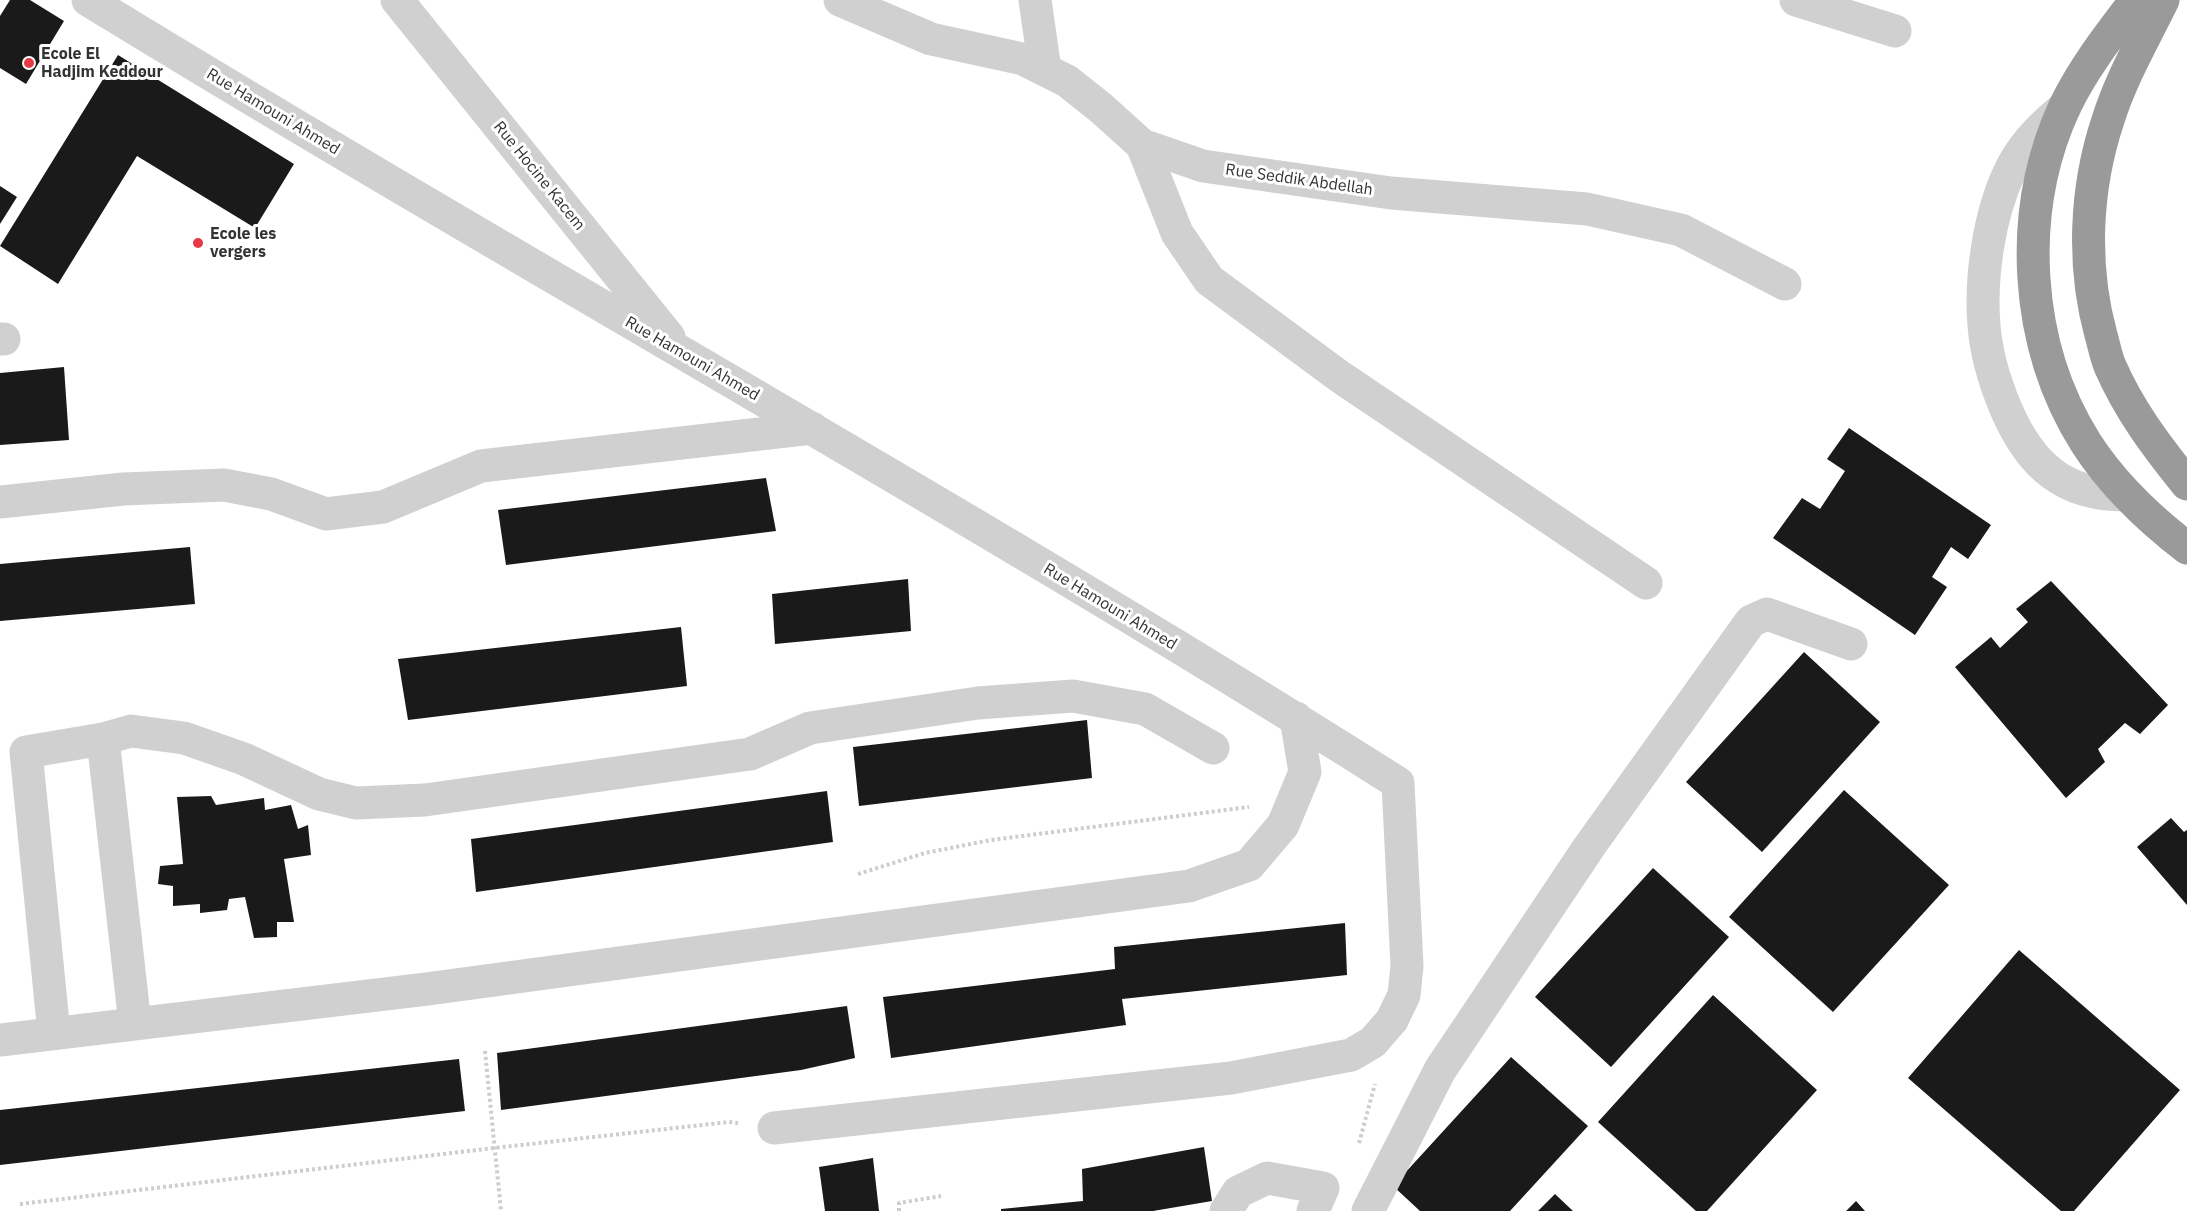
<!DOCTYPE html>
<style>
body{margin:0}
canvas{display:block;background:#fff}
</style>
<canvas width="2187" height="1211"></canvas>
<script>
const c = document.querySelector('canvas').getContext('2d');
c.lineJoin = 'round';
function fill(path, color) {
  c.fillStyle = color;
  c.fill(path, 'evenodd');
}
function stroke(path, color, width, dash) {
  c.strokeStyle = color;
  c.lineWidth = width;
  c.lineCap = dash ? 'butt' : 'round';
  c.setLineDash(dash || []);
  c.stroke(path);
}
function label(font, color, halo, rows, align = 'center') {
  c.font = font + ' "IBM Plex Sans",sans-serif';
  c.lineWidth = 6;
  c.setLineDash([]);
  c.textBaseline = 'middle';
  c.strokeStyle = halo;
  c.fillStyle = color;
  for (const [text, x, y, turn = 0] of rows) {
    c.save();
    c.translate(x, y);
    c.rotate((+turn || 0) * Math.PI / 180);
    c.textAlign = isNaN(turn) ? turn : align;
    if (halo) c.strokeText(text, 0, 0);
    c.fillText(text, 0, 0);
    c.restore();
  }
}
fill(new Path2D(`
 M10,0H30L64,21L26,84L0,68V16Z
 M118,55L294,164L255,228L137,156L58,284L0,246Z
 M0,186L17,197L0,224Z
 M64,367L69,440L0,445V373Z
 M1849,428L1991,525L1968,559L1951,547L1932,577L1947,587L1915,635L1773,538L1802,498L1820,509L1845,471L1827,459Z
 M766,478L776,531L506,565L498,510Z
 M190,547L195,604L0,621V564Z
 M908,579L911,631L775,644L772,594Z
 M2051,581L2168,705L2140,734L2125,723L2098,749L2105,762L2066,798L1955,667L1991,637L2000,648L2028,622L2016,609Z
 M681,627L687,686L408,720L398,659Z
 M1804,652L1880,722L1762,852L1686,782Z
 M1087,720L1092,778L859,806L853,747Z
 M1844,790L1949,885L1833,1012L1729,917Z
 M827,791L833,842L476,892L471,839Z
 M211,796L216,805L264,798L265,810L291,805L298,829L308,825L311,855L284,859L294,922H277V937L254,938L245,897L229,899L227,910L200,913V904L173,906V886L158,884L160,866L183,864L177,797Z
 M2171,818L2184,832L2187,830V905L2137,847Z
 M1653,868L1729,937L1611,1067L1535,997Z
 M1345,923L1347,975L1122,999L1126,1025L891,1058L883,997L1115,969L1114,947Z
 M2019,950L2180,1090L2074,1211H2061L1908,1078Z
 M1713,995L1817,1090L1707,1211H1696L1598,1122Z
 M847,1006L855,1058L801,1070L501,1110L497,1053Z
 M1511,1057L1588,1126L1510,1211H1420L1393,1186Z
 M459,1059L465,1111L0,1165V1110Z
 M1204,1147L1212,1201L1153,1211H1001V1209L1083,1201L1082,1169Z
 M873,1158L879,1211H825L819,1167Z
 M1555,1194L1573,1211H1538Z
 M1856,1201L1865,1211H1846Z`), '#1a1a1a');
stroke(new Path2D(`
 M858,874L925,853L991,840L1249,807
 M485,1051L501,1211
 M1359,1143L1375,1084
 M20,1204L494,1148L729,1122L738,1123
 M899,1211V1203L941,1196`), '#cdcdcd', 4, [3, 3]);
stroke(new Path2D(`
 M88,0C522,266 968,511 1398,783L1407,966L1404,995L1392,1020L1373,1042L1351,1055L1231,1078L774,1128
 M397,0L669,337
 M840,0L931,39L1023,59L1067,81L1101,108L1142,145L1203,166L1391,193L1587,209L1681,230L1785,284
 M1035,0L1045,70
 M1796,0L1895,31
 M2065,107C2042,125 2021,146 2009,173C1989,216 1980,278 1984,325C1986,354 1995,383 2006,409C2030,465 2064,496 2127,495
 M1142,145L1177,233L1209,280L1339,376L1646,583
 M0,339H4
 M0,502L123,489L224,485L271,494L326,514L383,507L481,466L812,428
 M103,739L135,1024
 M54,1033L26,752L103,739L131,731L184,738L244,759L319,794L356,803L425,800L750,754L810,728L978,703L1073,696L1145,709L1213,748
 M0,1040L427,989L1189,886L1249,865L1283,825L1305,772L1296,718
 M1226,1211L1238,1192L1267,1178L1323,1188L1313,1211
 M1368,1211L1440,1070L1589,847L1751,621L1767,614L1851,644`), '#d0d0d0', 33);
stroke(new Path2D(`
 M2136,0C2110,34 2084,67 2065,106C2016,212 2024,345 2086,443C2113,485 2148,518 2187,548
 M2163,0C2144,39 2121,78 2108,120C2085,189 2082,266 2101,335C2104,345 2106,357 2110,366C2129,410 2157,447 2187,484`), '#9a9a9a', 33);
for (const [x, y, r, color] of [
 [29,63,6,"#e63946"],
 [198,243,6,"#e63946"]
]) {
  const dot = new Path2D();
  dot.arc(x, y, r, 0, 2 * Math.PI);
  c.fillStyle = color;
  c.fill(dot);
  stroke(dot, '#fff', 2);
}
label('bold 16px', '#333', '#fff', [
 ["Ecole El",41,54],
 ["Hadjim Keddour",41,72],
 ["Ecole les",210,234],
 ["vergers",210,252]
], 'left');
label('16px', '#333', '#fff', [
 ["Rue Hamouni Ahmed",273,112,31],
 ["Rue Hocine Kacem",539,176,51],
 ["Rue Seddik Abdellah",1299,180,8],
 ["Rue Hamouni Ahmed",692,359,30],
 ["Rue Hamouni Ahmed",1110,607,31]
]);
</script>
